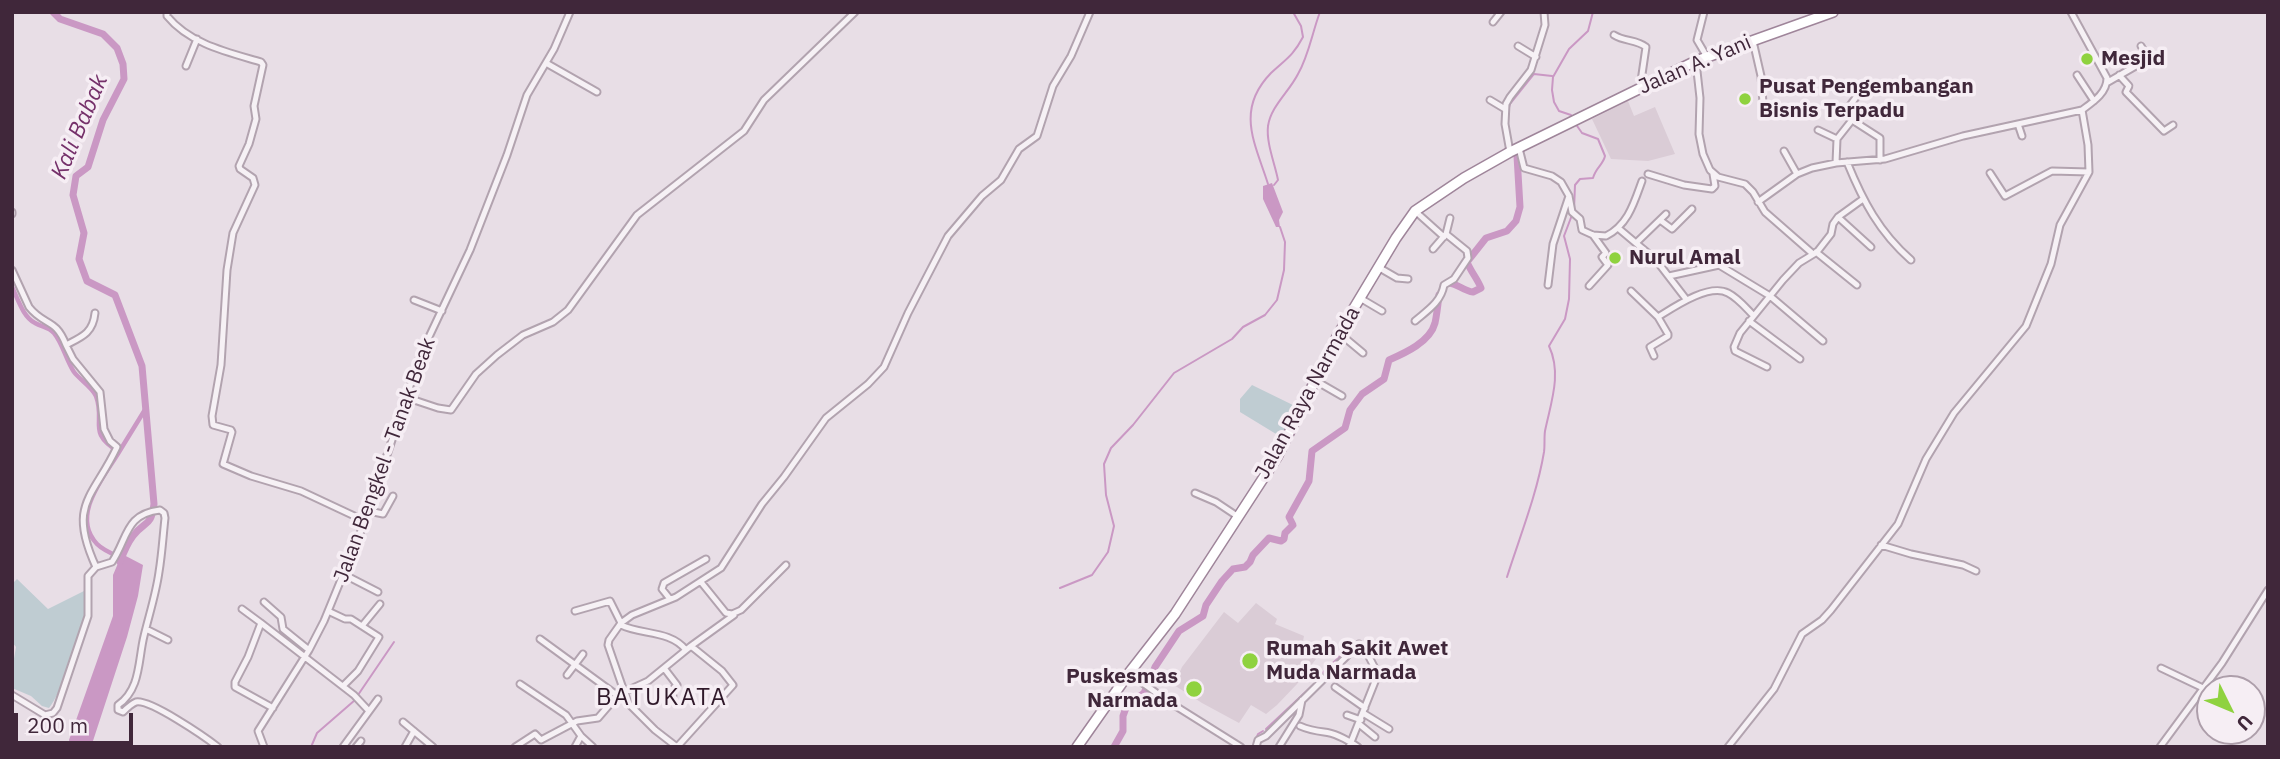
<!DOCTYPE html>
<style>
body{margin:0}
#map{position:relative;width:2280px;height:759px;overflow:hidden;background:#e8dee6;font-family:"IBM Plex Sans",sans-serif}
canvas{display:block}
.frame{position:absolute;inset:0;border:14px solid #40273a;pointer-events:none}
.north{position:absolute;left:2196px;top:675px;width:70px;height:70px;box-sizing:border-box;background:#f6eef4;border:2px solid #ad9eaa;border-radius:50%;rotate:133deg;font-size:19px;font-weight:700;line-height:28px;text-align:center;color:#40273a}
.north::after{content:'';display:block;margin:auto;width:24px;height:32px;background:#8fd23f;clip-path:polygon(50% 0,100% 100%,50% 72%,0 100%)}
.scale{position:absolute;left:14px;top:713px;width:119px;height:32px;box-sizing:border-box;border:4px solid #40273a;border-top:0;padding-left:9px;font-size:21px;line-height:24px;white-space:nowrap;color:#40273a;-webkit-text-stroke:5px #f6eef4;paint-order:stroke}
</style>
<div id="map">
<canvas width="2280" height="759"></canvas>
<div class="frame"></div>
<div class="north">U</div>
<div class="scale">200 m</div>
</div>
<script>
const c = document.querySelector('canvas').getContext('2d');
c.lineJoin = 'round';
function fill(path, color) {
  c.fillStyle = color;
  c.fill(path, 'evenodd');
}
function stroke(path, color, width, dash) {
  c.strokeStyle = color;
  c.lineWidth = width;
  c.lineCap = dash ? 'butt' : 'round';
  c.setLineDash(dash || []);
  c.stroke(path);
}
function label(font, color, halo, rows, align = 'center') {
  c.font = font + ' "IBM Plex Sans",sans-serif';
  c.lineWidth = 7;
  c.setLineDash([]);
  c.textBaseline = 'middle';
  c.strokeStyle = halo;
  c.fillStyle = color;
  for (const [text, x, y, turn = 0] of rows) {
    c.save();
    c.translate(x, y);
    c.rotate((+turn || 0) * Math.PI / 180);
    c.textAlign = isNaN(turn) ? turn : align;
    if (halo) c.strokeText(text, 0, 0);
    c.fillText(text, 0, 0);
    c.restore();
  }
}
fill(new Path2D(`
 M1628,101L1634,116L1655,107L1675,154L1648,161L1611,159L1592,119Z
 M1256,603L1277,619L1275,624L1304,636L1303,641L1312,645V650L1319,655L1297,684L1277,705L1266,714L1251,705L1239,723L1202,703L1174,685L1182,667L1224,612L1238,623Z`), '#daccd6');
fill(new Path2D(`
 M1252,385L1297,407L1281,437L1240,412V399Z
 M17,579L48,609L84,591C84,598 85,606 85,613C83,631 61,695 49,708L42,706L31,696L12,688V670L16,647L12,642V584Z`), '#bfccd2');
fill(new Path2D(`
 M1272,183L1283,212L1279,220L1280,227H1276L1263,199V186Z
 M122,554L143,565L138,596L127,637L91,747H71L69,740L113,616V575Z`), '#ca98c4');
stroke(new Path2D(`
 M1508,111L1510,104L1534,74L1552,76
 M1573,118L1571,115L1559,111L1554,102L1552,90L1553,77L1569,49L1588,31L1593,12
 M1268,184C1255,143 1235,110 1271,73C1286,59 1293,56 1303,37L1301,26L1293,12
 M1274,185L1278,180C1275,164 1266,143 1268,126C1271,106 1289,92 1298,74C1309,55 1312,33 1320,12
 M1574,210L1575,185L1580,179L1593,178C1596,167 1603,165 1605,156L1598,139L1582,133L1575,123
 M1507,577C1520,536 1537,494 1544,452C1545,445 1544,438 1545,431C1551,402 1562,374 1549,346L1565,319L1569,299L1570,259L1564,236L1572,215
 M1060,588L1092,575L1108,552L1114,526L1106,495L1104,464L1111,448L1133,425L1174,373L1232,339L1243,327L1265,315L1277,300L1284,270L1285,242L1280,227
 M358,695L394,642
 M1266,729L1313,685L1325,670L1346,651
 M1256,739L1258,734L1263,731
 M311,747L317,733L355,700`), '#ca98c4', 2);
stroke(new Path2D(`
 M12,287C18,299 23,317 35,323C42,327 49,327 54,333C63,344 66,360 74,372C80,380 92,387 96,396C106,423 86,432 119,452C104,477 70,516 97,544C104,551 113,554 122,558
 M119,452L146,408`), '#ca98c4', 4.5);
stroke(new Path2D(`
 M53,12L60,19L103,34L117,48L123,64L124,79L103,120L88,167L76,176L73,195L84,233L79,259L87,281L115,295L142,366L154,504C151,528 145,520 133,536C127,544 123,554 120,562
 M1447,283C1456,282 1463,291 1473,292L1481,288C1477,278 1471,272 1467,262L1486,238L1507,231L1516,221L1520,207L1517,156
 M1114,747L1123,731V716L1127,705L1144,693L1155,667L1179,631L1203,616L1206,605L1222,581L1233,569L1245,567L1250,562L1253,555L1269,538L1281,541L1284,539L1285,533L1293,525L1289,517L1309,481L1312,451L1345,428L1350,410L1362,394L1384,379L1389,360C1405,353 1430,342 1435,323C1437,314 1438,304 1439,295`), '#ca98c4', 7);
const minor = new Path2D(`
 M167,12V16C190,44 227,52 261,62L263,65L254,106L256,119L249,144L239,166L240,169L253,178L255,185L233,233L227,270L221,365L212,416L213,425L231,430L232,432L223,464L251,476L301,491L365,521
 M1704,12L1697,40L1707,57
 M1493,22L1501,12
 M1614,35C1625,42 1636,39 1646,47L1640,88
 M1753,41L1761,76L1763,103
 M1518,46L1536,57
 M1696,62L1700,98L1699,134L1703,154L1710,170L1718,177L1745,184L1753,192L1765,212L1813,254
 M546,63L597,92
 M186,66L197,39
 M2077,75L2094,101
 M2119,75L2129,86L2126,92L2164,131L2173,125
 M2108,82L2146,60L2147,56L2141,46
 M1490,100L1505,109
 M1851,120L1848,108L1857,96
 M2018,124L2022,136
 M1818,130L1837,139L1836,163
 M1837,139L1852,120L1880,138V160
 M1519,148L1524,168L1552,176L1561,182L1569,196L1572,212L1580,219L1582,230L1593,235L1606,236C1628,225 1634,203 1642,181
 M1784,151L1797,174
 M1510,152L1505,124L1506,104L1510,97L1531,70L1545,25L1544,12
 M1847,162C1863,201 1879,232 1911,260
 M1990,173L2005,196L2052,171L2089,172
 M1648,174L1684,185L1712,189L1715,186L1713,174
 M1758,202L1797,174L1812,168L1836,163L1885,159L1963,136L2082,110C2093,102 2107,93 2107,78L2071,12
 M1415,211L1444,237
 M12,212V214
 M1838,217L1871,247
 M1660,220L1672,229L1692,209
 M1618,228L1656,260L1686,299
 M1636,243L1666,214
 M1433,249L1446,234L1450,218
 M1816,252L1857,285
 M1378,267L1397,278L1408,279
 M12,270L29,307C44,326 56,318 66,345C82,337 93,333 95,313
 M1669,276L1719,265L1770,296L1823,341
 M1548,285L1553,244L1569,196
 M1589,286L1608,265L1602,257L1606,253L1593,235
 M1631,291L1658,317L1668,334V336L1650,347L1654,356
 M1360,298L1382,311
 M414,300L442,311
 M1658,317C1674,307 1709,283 1728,293C1738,298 1746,308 1753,315
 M1415,321C1428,310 1441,302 1444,285L1454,279L1468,258L1467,251L1446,234
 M1749,321L1800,359
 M1339,333L1363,353
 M66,345L73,359L100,392L104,429L110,441L117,447C93,498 67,504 96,567
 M1767,367L1735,351L1734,347L1740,333L1783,280L1799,263L1817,252L1831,234L1833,224L1838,217L1863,199
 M1316,381L1342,396
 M405,397L438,408L451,410L476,374L497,355L523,335L553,322L568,310L637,215L744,131L764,100L855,12
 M1195,493L1216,502L1237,516
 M369,511L383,514L393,496
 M1881,545L1911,554L1963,565L1976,571
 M343,574L378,592
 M701,582L726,613L732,614L741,610L786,565
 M670,599L662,589L664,583L706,559
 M264,602L281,617L283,629L309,650
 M242,609L261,623
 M328,611L345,619H351L379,637L358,671L343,686
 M575,611L610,601L621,623
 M621,625C641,635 670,630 686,650
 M362,626L380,604
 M146,629L168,640
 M540,639L618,696
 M691,646L734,615
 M664,668L677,685L671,692L673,696
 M2161,668L2203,688
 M1129,673L1166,700L1241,747
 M567,675L583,654
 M520,684L566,715L581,736
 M1335,687L1365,708
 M624,692L648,681L691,646L722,671L733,685L677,747
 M12,695L45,715L53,713L57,708L88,616V576L96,567L112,562C128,538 125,514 160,510L164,513L165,518C163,536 162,554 159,572C156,594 149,615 144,636C138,660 141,689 118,705V710L123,712C126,709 131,704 136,702C150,699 205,737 218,747
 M273,708L235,687V682L248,657L261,623L354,695L368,710
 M1363,713L1389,729
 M1347,715L1361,720
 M403,722L433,747
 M1359,724L1375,737
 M1300,726C1309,730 1315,731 1324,732C1335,733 1349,741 1358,747
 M264,747L258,731L309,650L324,621L365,521L420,356L470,250L507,155L527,95L554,49L570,12
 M343,747L378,699
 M356,747L361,741
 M405,747L414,731
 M515,747L535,734L541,740L577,721L598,718L623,689
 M575,747L581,736L593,747
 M677,747L655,730L628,703L608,645L609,640L621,623L632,615L676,597L721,568L762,504L784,477L826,418L868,384L884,367L908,313L948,236L982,196L1001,180L1019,149L1037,136L1053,86L1071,56L1090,12
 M1256,747L1258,740L1266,736L1359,644L1368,655L1378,674L1349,747
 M1279,747L1299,715L1302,700
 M1728,747L1774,689L1802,634L1822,620L1831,610L1898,524L1926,459L1954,413L2026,326L2051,264L2060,225L2089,172L2088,145L2082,110
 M2160,747L2222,663L2268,590`);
const highway = new Path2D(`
 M1077,747L1129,673L1175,614L1277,457L1339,333L1396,238L1415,211L1464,178L1510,152L1696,61L1833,12`);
stroke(minor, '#b2a3af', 9);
stroke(highway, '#9f859a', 12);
stroke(minor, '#f6f1f5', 5);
stroke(highway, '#fff', 9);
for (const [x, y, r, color] of [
 [2087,59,7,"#8fd23f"],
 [1745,99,7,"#8fd23f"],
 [1615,258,7,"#8fd23f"],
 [1250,661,9,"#8fd23f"],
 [1194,689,9,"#8fd23f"]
]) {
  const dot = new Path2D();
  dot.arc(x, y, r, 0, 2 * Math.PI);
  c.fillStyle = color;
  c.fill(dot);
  stroke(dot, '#f6eef4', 2.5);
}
label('bold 21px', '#40273a', '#f6eef4', [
 ["Mesjid",2101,59],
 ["Pusat Pengembangan",1759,87],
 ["Bisnis Terpadu",1759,111],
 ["Nurul Amal",1629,258],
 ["Rumah Sakit Awet",1266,649],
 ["Muda Narmada",1266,673],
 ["Puskesmas",1178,677,"right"],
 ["Narmada",1178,701,"right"]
], 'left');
label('21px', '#40273a', '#f6eef4', [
 ["Jalan A. Yani",1695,65,-23],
 ["Jalan Raya Narmada",1308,393,-61],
 ["Jalan Bengkel - Tanak Beak",385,460,-70]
]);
label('italic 23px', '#75306a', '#f6eef4', [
 ["Kali Babak",80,127,-67]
]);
c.letterSpacing = '2px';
label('24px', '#30192a', '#f6eef4', [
 ["BATUKATA",662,698]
]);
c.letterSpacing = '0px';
</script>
